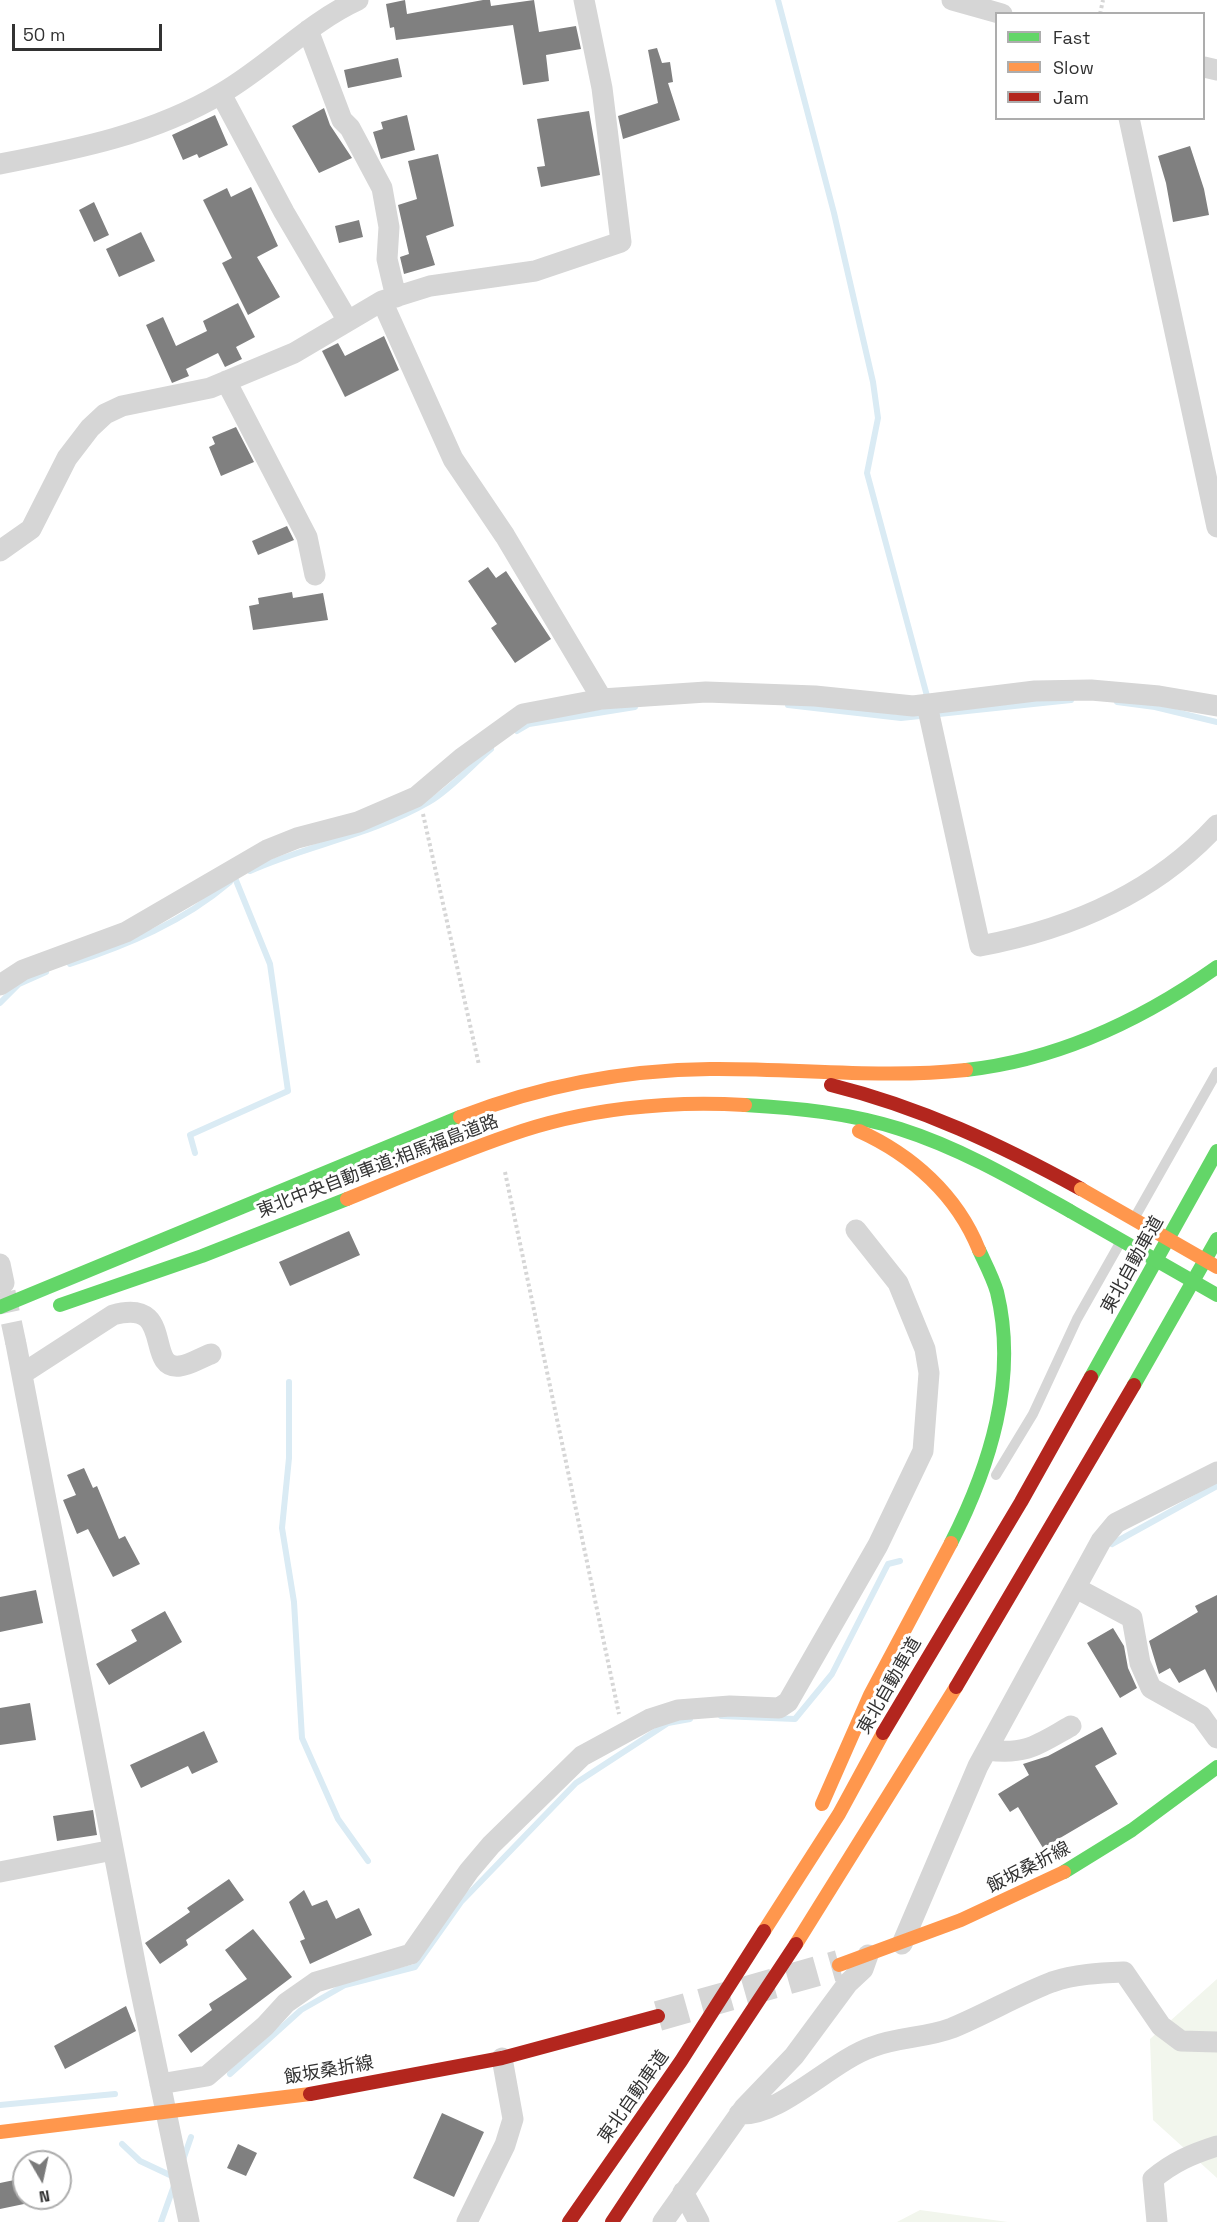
<!DOCTYPE html>
<meta charset="utf-8">
<style>
body{margin:0}
#map{position:relative;width:1217px;height:2222px;overflow:hidden;background:#fff;font-family:"Space Grotesk",sans-serif}
canvas{display:block}
.legend{position:absolute;left:995px;top:12px;width:210px;height:108px;box-sizing:border-box;background:#fff;border:2px solid #adadad;margin:0;padding:8px 10px;list-style:none;font-size:18px;color:#323232}
.legend li{display:flex;align-items:center;gap:12px;height:30px}
.legend b{width:30px;border:2px solid #adadad}
.north{position:absolute;left:12px;top:2150px;width:60px;height:60px;box-sizing:border-box;background:#fff;border:2px solid #adadad;border-radius:50%;rotate:171deg;font-size:16px;font-weight:700;line-height:24px;text-align:center;color:#323232}
.north::after{content:'';display:block;margin:auto;width:21px;height:27px;background:#7a7a7a;clip-path:polygon(50% 0,100% 100%,50% 72%,0 100%)}
.scale{position:absolute;left:12px;top:24px;width:150px;height:27px;box-sizing:border-box;border:3px solid #323232;border-top:0;padding-left:8px;font-size:18px;line-height:21px;white-space:nowrap;color:#323232;-webkit-text-stroke:4px #fff;paint-order:stroke}
</style>
<div id="map">
<canvas width="1217" height="2222"></canvas>
<ul class="legend">
<li><b style="height:8px;background:#63d668"></b>Fast</li>
<li><b style="height:8px;background:#ff974d"></b>Slow</li>
<li><b style="height:8px;background:#b3261e"></b>Jam</li>
</ul>
<div class="north">N</div>
<div class="scale">50 m</div>
</div>
<script>
const c = document.querySelector('canvas').getContext('2d');
c.lineJoin = 'round';
function fill(path, color) {
  c.fillStyle = color;
  c.fill(path, 'evenodd');
}
function stroke(path, color, width, dash) {
  c.strokeStyle = color;
  c.lineWidth = width;
  c.lineCap = dash ? 'butt' : 'round';
  c.setLineDash(dash || []);
  c.stroke(path);
}
function label(font, color, halo, rows, align = 'center') {
  c.font = font + ' "Space Grotesk","Noto Sans JP",sans-serif';
  c.lineWidth = 6;
  c.setLineDash([]);
  c.textBaseline = 'middle';
  c.strokeStyle = halo;
  c.fillStyle = color;
  for (const [text, x, y, turn = 0] of rows) {
    c.save();
    c.translate(x, y);
    c.rotate((+turn || 0) * Math.PI / 180);
    c.textAlign = isNaN(turn) ? turn : align;
    if (halo) c.strokeText(text, 0, 0);
    c.fillText(text, 0, 0);
    c.restore();
  }
}
fill(new Path2D(`
 M1217,1979V2178L1153,2120L1150,2039Z
 M920,2210L1008,2222H897Z`), '#f2f6ed');
stroke(new Path2D(`
 M778,0L834,213L873,382L878,418L867,473L927,696
 M1117,702L1155,707L1217,722
 M788,705L901,718L1071,700
 M517,731L529,724L635,707
 M250,871C308,845 372,835 429,802C451,789 471,766 491,749
 M70,964C128,945 183,922 230,882
 M0,1003L19,984L46,972
 M195,1153L190,1135L288,1091L270,964L235,878
 M289,1382V1458L282,1528L294,1602L302,1738L338,1819L368,1861
 M1112,1544L1217,1486
 M721,1716L795,1719L832,1674L888,1564L900,1561
 M230,2074L301,2010L345,1985L415,1967L461,1902L576,1783L668,1723L690,1719
 M0,2105L115,2094
 M122,2144L140,2161L174,2177
 M183,2160L191,2137
 M161,2222L175,2183`), '#daebf4', 6);
fill(new Path2D(`
 M405,0L407,14L483,0H490L491,6L534,0L539,32L576,26L581,49L546,55L549,81L523,85L513,25L396,40L394,27L390,28L386,4Z
 M657,48L662,63L670,62L673,82L668,83L680,120L623,139L618,116L658,103L648,50Z
 M398,58L402,77L348,88L344,70Z
 M324,108L330,125L352,158L319,173L292,126Z
 M589,111L600,175L541,187L537,167L545,166L537,119Z
 M215,115L228,145L199,158L197,154L183,160L172,135Z
 M407,115L415,150L381,159L373,132L383,129L381,122Z
 M1190,146L1204,189L1209,215L1173,222L1166,183L1158,156Z
 M438,154L454,226L426,236L435,265L404,274L400,257L409,254L398,205L417,199L408,161Z
 M251,187L278,246L257,257L280,297L248,315L222,263L232,258L203,200L227,188L231,197Z
 M94,202L109,235L94,242L79,210Z
 M359,220L363,237L339,243L335,226Z
 M141,232L155,261L119,277L106,249Z
 M238,303L255,337L236,347L242,359L225,367L218,353L186,369L189,376L172,383L146,325L163,317L176,346L207,331L203,321Z
 M384,336L399,370L345,397L322,351L338,343L345,356Z
 M236,427L254,462L221,476L209,447L215,444L212,437Z
 M287,526L294,540L258,555L252,541Z
 M488,567L496,578L506,571L551,639L515,663L491,628L497,624L468,581Z
 M292,592L293,598L323,593L328,620L253,630L249,606L259,604L258,598Z
 M349,1231L360,1255L290,1286L279,1262Z
 M84,1468L93,1488L97,1486L119,1539L125,1536L140,1564L113,1577L88,1529L77,1534L63,1500L76,1495L67,1475Z
 M36,1590L43,1623L0,1632V1597Z
 M1217,1595V1693L1205,1669L1179,1683L1170,1668L1159,1674L1149,1641L1198,1612L1195,1606Z
 M165,1611L182,1642L109,1685L96,1664L137,1641L131,1630Z
 M1113,1628L1124,1646L1128,1668L1137,1688L1120,1698L1087,1643Z
 M30,1703L36,1740L0,1745V1708Z
 M1102,1727L1117,1754L1095,1766L1118,1804L1043,1848L1018,1807L1010,1812L998,1794L1029,1775L1023,1764L1048,1756Z
 M204,1731L218,1762L192,1774L188,1766L141,1788L130,1765Z
 M93,1810L97,1835L57,1841L53,1816Z
 M229,1879L244,1900L186,1940L188,1945L160,1964L145,1943L190,1912L187,1908Z
 M304,1890L312,1906L327,1900L336,1919L359,1908L372,1935L310,1964L300,1941L305,1939L289,1902Z
 M253,1929L292,1977L191,2053L178,2035L212,2010L209,2004L247,1979L225,1950Z
 M126,2006L136,2031L65,2069L54,2046Z
 M442,2113L484,2132L454,2197L413,2178Z
 M238,2144L257,2153L246,2176L227,2168Z
 M19,2179L24,2204L0,2209V2183Z`), '#808080');
stroke(new Path2D(`
 M5,1292L16,1344`), '#d6d6d6', 21, [21, 10]);
stroke(new Path2D(`
 M658,2016L839,1965`), '#d6d6d6', 30, [30, 15]);
stroke(new Path2D(`
 M1100,14L1103,0
 M423,814L479,1065
 M505,1172L619,1714`), '#d6d6d6', 4, [3, 3]);
stroke(new Path2D(`
 M1135,1217L1217,1072
 M996,1475L1033,1414L1077,1319L1120,1243`), '#d6d6d6', 10);
stroke(new Path2D(`
 M952,0L1002,14
 M308,30L342,120L350,128L382,188L389,227L387,259L396,297
 M1204,67L1217,70
 M221,94L284,212L348,321
 M1129,118L1217,527
 M0,164C77,149 154,134 222,93C270,65 308,23 358,0
 M382,301L453,459L505,536L602,699
 M226,381L307,537L315,575
 M0,551L31,529L67,458L90,428L105,414L122,406L210,388L294,353L382,301L430,286L535,271L621,242L602,88L584,0
 M927,705L980,946C1071,929 1154,894 1217,825
 M0,985L23,970L126,932L267,850L297,838L358,822L416,797L462,758L523,714L602,699L706,692L815,696L913,706L1035,691L1091,690L1159,696L1217,706
 M0,1264L4,1283
 M16,1344L137,1973L189,2222
 M22,1374L113,1315C176,1297 144,1371 180,1366C190,1365 202,1357 211,1354
 M1076,1588L1132,1618L1140,1663L1151,1688L1201,1716L1217,1738
 M987,1750C1027,1755 1037,1745 1071,1726
 M0,1872L113,1850
 M902,1944L978,1766L1101,1541L1116,1523L1217,1472
 M160,2084L207,2076L265,2026L286,2003L316,1982L411,1954L469,1871L491,1845L582,1756L650,1719L678,1710L730,1706L779,1708L788,1702L878,1545L923,1451L929,1373L925,1349L898,1283L856,1230
 M739,2114C780,2117 831,2061 872,2047C897,2037 926,2038 952,2028C986,2014 1018,1995 1052,1982C1075,1974 1100,1973 1124,1972L1161,2026L1181,2041L1217,2042
 M683,2192L699,2222
 M467,2222L505,2145L513,2119L502,2058
 M663,2222L744,2108L794,2056L848,1983L863,1969L868,1955
 M1157,2222L1153,2179C1173,2162 1192,2154 1217,2146`), '#d6d6d6', 21);
stroke(new Path2D(`
 M966,1070C1058,1060 1142,1020 1217,967
 M745,1105C797,1108 850,1113 900,1129C960,1148 1015,1180 1070,1211
 M60,1305L202,1256L347,1199
 M0,1307L460,1117
 M1091,1377L1217,1151
 M1134,1385L1217,1239
 M951,1543C990,1466 1018,1379 997,1292C993,1278 985,1263 979,1250
 M1064,1872L1132,1830L1217,1767`), '#63d668', 14);
stroke(new Path2D(`
 M460,1117C540,1086 624,1070 710,1069C795,1068 880,1079 966,1070
 M859,1131C912,1155 957,1195 979,1250
 M347,1199C401,1177 455,1154 510,1135C583,1109 668,1100 745,1105
 M822,1804L870,1695L951,1543
 M764,1931L839,1814L883,1733
 M796,1944L956,1687
 M839,1965L961,1920L1064,1872
 M0,2132L310,2094`), '#ff974d', 14);
stroke(new Path2D(`
 M831,1085C920,1107 1001,1145 1081,1189
 M956,1687L1134,1385
 M883,1733L1021,1502L1091,1377
 M310,2094L502,2058L658,2016
 M569,2222L681,2061L764,1931
 M612,2222L796,1944`), '#b3261e', 14);
stroke(new Path2D(`
 M1070,1211L1217,1295`), '#63d668', 14);
stroke(new Path2D(`
 M1081,1189L1217,1267`), '#ff974d', 14);
label('18px', '#323232', '#fff', [
 ["東北中央自動車道;相馬福島道路",378,1167,-21],
 ["東北自動車道",1133,1265,-61],
 ["東北自動車道",890,1686,-60],
 ["飯坂桑折線",1029,1868,-27],
 ["飯坂桑折線",329,2071,-10],
 ["東北自動車道",634,2097,-55]
]);
</script>
